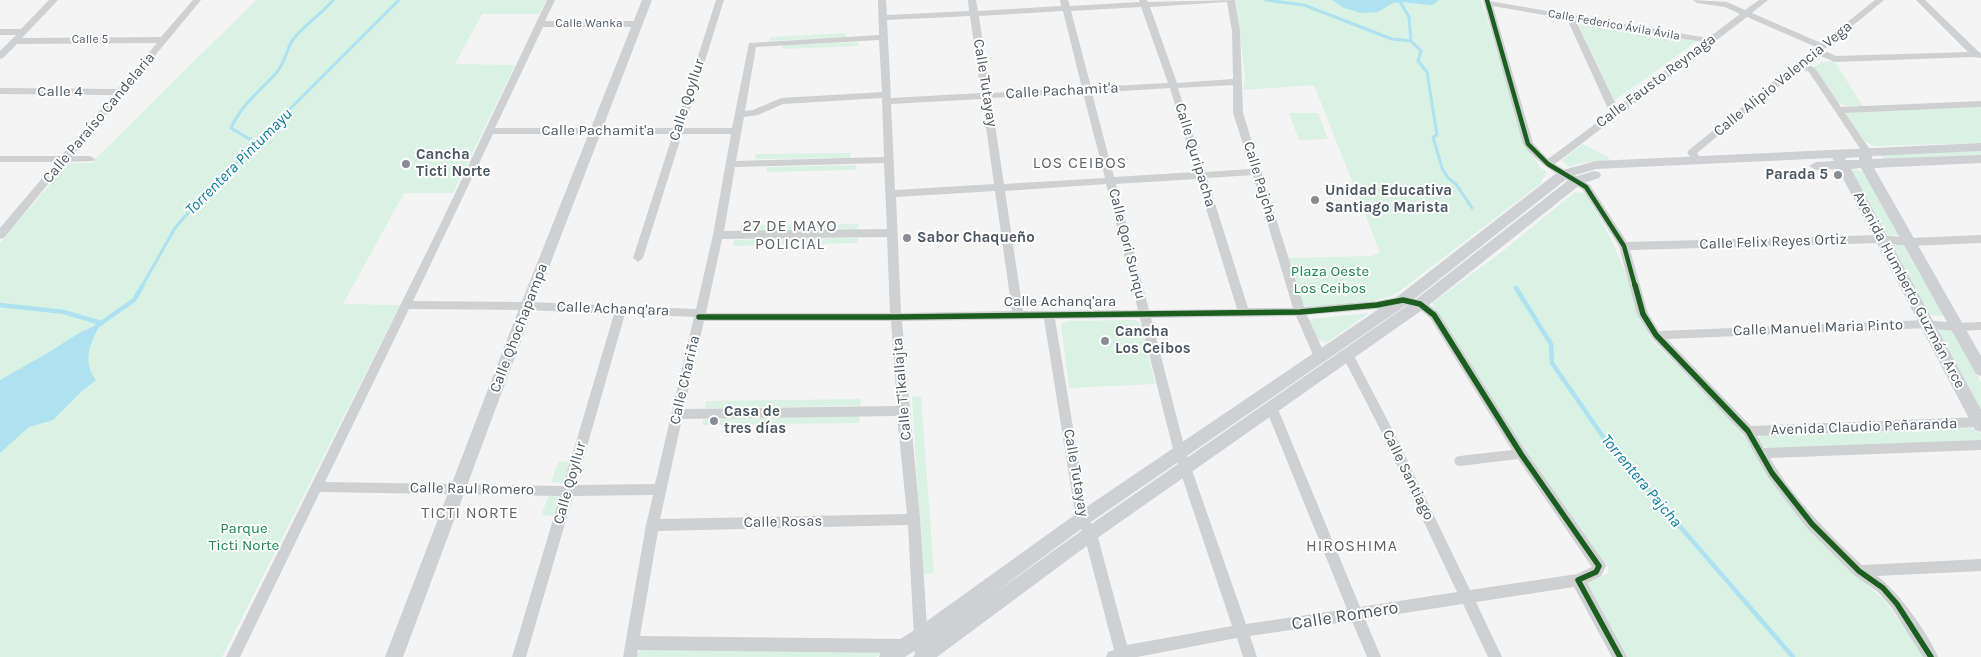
<!DOCTYPE html>
<meta charset="utf-8">
<style>
body{margin:0}
canvas{display:block;background:#f4f4f4}
</style>
<canvas width="1981" height="657"></canvas>
<script>
const c = document.querySelector('canvas').getContext('2d');
c.lineJoin = 'round';
function fill(path, color) {
  c.fillStyle = color;
  c.fill(path, 'evenodd');
}
function stroke(path, color, width, dash) {
  c.strokeStyle = color;
  c.lineWidth = width;
  c.lineCap = dash ? 'butt' : 'round';
  c.setLineDash(dash || []);
  c.stroke(path);
}
function label(font, color, halo, rows, align = 'center') {
  c.font = font + ' Karla,sans-serif';
  c.lineWidth = 4;
  c.setLineDash([]);
  c.textBaseline = 'middle';
  c.strokeStyle = halo;
  c.fillStyle = color;
  for (const [text, x, y, turn = 0] of rows) {
    c.save();
    c.translate(x, y);
    c.rotate((+turn || 0) * Math.PI / 180);
    c.textAlign = isNaN(turn) ? turn : align;
    if (halo) c.strokeText(text, 0, 0);
    c.fillText(text, 0, 0);
    c.restore();
  }
}
fill(new Path2D(`
 M256,0H546L539,14H482L455,64L515,65L453,193H404L343,304L400,305L222,657H0V243L68,163H91Z
 M1236,0H1481L1528,149L1541,168L1547,172L1540,184L1397,293C1370,306 1337,304 1307,306L1302,303L1288,258L1372,256L1380,252L1314,85L1243,90L1245,77Z
 M1577,21L1697,41L1614,101Z
 M846,33V37L770,41L771,37Z
 M858,42V46L782,49V45Z
 M1834,61L1863,106H1845L1837,102L1814,67L1822,62Z
 M1981,107V143L1874,146L1866,142L1846,115V113Z
 M1289,113H1318L1328,139L1299,140Z
 M1583,144L1608,157L1610,161L1581,163L1568,167L1562,160Z
 M1981,150V155L1884,159L1879,155Z
 M850,153V158L755,159L756,154Z
 M856,165L855,170L767,172V167Z
 M1853,170L1865,172L1900,236L1886,235L1851,172Z
 M1575,192L1586,193L1611,239L1635,295L1650,338L1730,419L1831,551L1885,601L1926,657H1625L1586,584L1589,579L1608,574V567L1537,468L1485,389L1432,303L1503,251Z
 M859,224L858,230L740,231L741,225Z
 M858,238L857,243L733,246L734,240Z
 M1890,243L1905,246L1944,316L1928,315Z
 M1369,313L1328,342C1314,341 1312,331 1310,319Z
 M1135,320L1141,324L1155,384L1069,388L1061,324L1068,321Z
 M1936,329L1950,330L1953,332L1981,383V411Z
 M921,396L934,573L923,574L912,397Z
 M861,399L860,406L705,408L706,401Z
 M860,416L859,423L702,425L703,419Z
 M1970,428L1981,433V441L1770,448L1763,446L1757,439L1762,435Z
 M559,461L572,462L564,483L551,482Z
 M550,493L562,494L554,516L541,515Z
 M642,648L878,651L879,655L875,657H635Z`), '#d9f2e3');
fill(new Path2D(`
 M1332,0H1439L1432,5L1400,2L1393,3L1378,12L1361,13L1344,8Z
 M101,323C91,342 81,360 96,380L82,391L53,420L29,427L0,453V380L46,354L81,332Z`), '#aee2f0');
stroke(new Path2D(`
 M1266,0L1304,5L1392,39L1411,41
 M1399,0L1409,17L1411,41L1421,51L1418,61L1427,72L1437,135L1433,137L1442,168L1448,178L1456,184L1472,208
 M256,143L231,128C242,104 260,91 277,72C285,63 286,51 292,41C303,25 321,15 333,0
 M142,286L175,228L216,181L251,151L256,143L399,0`), '#aee2f0', 3);
stroke(new Path2D(`
 M1516,288L1551,344L1552,363L1606,441L1793,657
 M0,305L64,312L101,323
 M97,326L134,300L143,285`), '#aee2f0', 4.5);
fill(new Path2D(`
 M49,0H58L22,38L161,37L193,0H201L72,156H90L95,159L93,161L66,162L4,238L0,239V228L56,162H0V156H61L113,95L0,94V88L117,89L157,43L17,44L3,58L0,59V51L16,35H0V29H21Z
 M547,0H555L545,21H638L642,24L638,27H543L495,128H675L716,0H724L684,128H732L749,43L879,35L878,0H886L887,15L969,11L968,0H976L978,11L1061,6L1060,0H1068L1070,6L1140,2L1139,0H1147L1148,2L1235,0L1240,31L1243,113L1304,307L1377,301L1403,296L1424,301L1438,312L1525,450L1604,562L1606,566L1601,576L1587,583L1627,657H1612L1574,587L1476,602L1502,657H1488L1463,604L1365,619L1381,657H1367L1352,621L1250,636L1257,657H1243L1237,638L1137,657H1106L1108,652L1114,650L1084,535L1076,519L1044,319L902,321L920,519L929,657H915L908,525L658,531L640,636L904,639L909,641L911,646L909,651L904,653L638,650L637,657H623L646,525L653,495L573,496L526,657H512L560,496L320,492L240,657H226L440,225ZM1227,2L1232,31L1233,79L1177,83L1150,7ZM1141,7L1168,83L1091,87L1071,11ZM1063,11L1082,88L990,93L979,16ZM970,16L981,93L891,98L887,20ZM879,40L882,92L781,98L753,110L745,111L756,47ZM1233,85V113L1251,169L1205,172L1178,88ZM1170,88L1195,172L1114,177L1092,93ZM1083,93L1105,178L1004,184L991,98ZM882,98L884,157L736,161L744,117L758,115L783,104ZM982,99L994,184L895,190L891,104ZM493,134H673L633,258L638,262L643,258L682,134H731L713,235L696,309L527,302L413,301ZM884,163L887,229L724,231L735,167ZM1253,175L1293,308H1248L1207,178ZM1197,179L1237,309L1149,310L1116,184ZM1106,184L1138,310L1023,311L1005,191ZM995,191L1012,311L901,313L896,197ZM887,237L890,313H706L722,239ZM1403,304L1417,307L1430,318L1512,450L1460,456L1456,457L1454,461L1456,465L1460,466L1518,459L1592,567L1577,574L1470,590L1391,427L1352,352H1344L1342,355L1379,427L1457,592L1360,607L1278,409L1276,406H1268L1266,409L1347,609L1246,624L1186,453L1151,318L1296,316L1314,357L1316,360H1324L1326,357L1307,315L1377,309ZM409,309L527,310L614,314L563,486L325,482ZM625,314L694,317L655,484L576,485ZM1140,318L1174,453L1232,626L1127,645L1097,534L1088,518L1055,319ZM704,321H891L897,406L684,409ZM897,416L907,514L660,519L682,419Z
 M1483,0L1708,38L1740,14L1725,7L1697,3L1693,0L1727,2L1745,10L1759,0H1768L1752,13L1821,43L1875,0H1884L1823,50L1836,56L1968,52L1916,0H1925L1981,54V58L1974,57L1835,62L1818,55L1806,64L1815,68L1841,107L1981,101V107L1845,113L1871,151L1866,154L1863,153L1809,72L1801,68L1697,153L1702,160L1700,162H1694L1687,152L1689,150L1816,47L1747,17L1555,164L1590,185L1627,242L1881,235L1910,238L1981,235V243L1910,246L1881,243L1630,250L1648,313L1659,331L1926,320L1956,323L1981,322V330L1956,331L1926,328L1667,339L1751,426L1981,417V427L1757,436L1764,448L1981,440V450L1770,458C1793,498 1828,533 1862,565L1981,559V571L1877,576C1898,591 1928,633 1938,657H1923L1892,608L1878,592L1854,575L1807,528L1768,477L1744,435L1652,338L1637,314L1619,246L1585,193L1582,189C1561,176 1538,165 1523,144ZM1493,6L1567,19L1610,113L1548,159L1533,143ZM1576,21L1703,42L1617,107Z`), '#ced0d2');
fill(new Path2D(`
 M642,0H652L534,306L403,657H385L520,306Z`), '#ced0d2');
fill(new Path2D(`
 M1981,143V151L1872,156V159L1981,155V163L1874,168L1981,356V376L1976,374L1861,168L1851,169L1981,410V432L1975,430L1838,169L1816,170L1809,166L1816,162L1834,161L1832,158L1596,169L1569,177L1408,304L1088,524L985,600L1084,529L1415,300L1571,178L1594,171L1599,172L1601,175L1599,178L1581,184L1425,308L1096,539L937,657H913L919,648L905,657H879L881,651L913,631L1076,514L1398,296L1559,171L1596,161ZM1859,157V160H1846L1845,158Z`), '#ced0d4');
stroke(new Path2D(`
 M1487,0L1528,144L1548,164L1586,187L1624,246L1635,286`), '#1b5e20', 4.5);
stroke(new Path2D(`
 M1635,285L1643,314L1656,335L1748,431L1772,473L1812,524L1859,571L1883,588L1897,604L1931,657
 M699,317H896L1300,312L1377,305L1403,300L1420,304L1434,315L1521,454L1599,566L1596,572L1578,580L1620,657`), '#1b5e20', 5.5);
for (const [x, y, r, color] of [
 [406,164,5,"#868d94"],
 [1838,175,5,"#868d94"],
 [1315,200,5,"#868d94"],
 [907,238,5,"#868d94"],
 [1105,341,5,"#868d94"],
 [714,421,5,"#868d94"]
]) {
  const dot = new Path2D();
  dot.arc(x, y, r, 0, 2 * Math.PI);
  c.fillStyle = color;
  c.fill(dot);
  stroke(dot, '#fff', 2);
}
label('12px', '#4a5661', '#fff', [
 ["Calle Wanka",589,24],
 ["Calle Federico Ávila Ávila",1614,25,10],
 ["Calle 5",90,40]
]);
label('15px', '#4a5661', '#fff', [
 ["Calle Alipio Valencia Vega",1783,79,-39],
 ["Calle Fausto Reynaga",1656,81,-37],
 ["Calle Tutayay",985,83,81],
 ["Calle Pachamit'a",1062,91,-3],
 ["Calle 4",60,92],
 ["Calle Qoyllur",687,100,-72],
 ["Calle Paraíso Candelaria",99,118,-50],
 ["Calle Pachamit'a",598,131],
 ["Calle Quripacha",1195,155,73],
 ["Calle Pajcha",1260,182,73],
 ["Calle Felix Reyes Ortiz",1773,242,-2],
 ["Calle Qori Sunqu",1127,244,76],
 ["Avenida Humberto Guzmán Arce",1909,290,62],
 ["Calle Achanq'ara",1060,302],
 ["Calle Achanq'ara",613,309,2],
 ["Calle Qhochapampa",519,328,-69],
 ["Calle Manuel Maria Pinto",1818,328,-2],
 ["Calle Chariña",685,380,-77],
 ["Calle T'ikallajta",902,389,-95],
 ["Avenida Claudio Peñaranda",1864,427,-2],
 ["Calle Tutayay",1076,473,80],
 ["Calle Santiago",1408,475,64],
 ["Calle Qoyllur",570,483,-74],
 ["Calle Raul Romero",472,489,1],
 ["Calle Rosas",783,522,-1]
]);
label('bold 15px', '#4a5661', '#fff', [
 ["Cancha",416,155],
 ["Ticti Norte",416,172],
 ["Parada 5",1828,175,"right"],
 ["Unidad Educativa",1325,191],
 ["Santiago Marista",1325,208],
 ["Sabor Chaqueño",917,238],
 ["Cancha",1115,332],
 ["Los Ceibos",1115,349],
 ["Casa de",724,412],
 ["tres días",724,429]
], 'left');
label('15px', '#17864f', '#fff', [
 ["Plaza Oeste",1330,272],
 ["Los Ceibos",1330,289],
 ["Parque",244,529],
 ["Ticti Norte",244,546]
]);
label('italic 16px', '#0c7c9b', '#fff', [
 ["Torrentera Pintumayu",239,162,-45],
 ["Torrentera Pajcha",1641,481,50]
]);
c.letterSpacing = '1px';
label('16px', '#5f6368', '#fff', [
 ["LOS CEIBOS",1080,163],
 ["27 DE MAYO",790,226],
 ["POLICIAL",790,244],
 ["TICTI NORTE",470,513],
 ["HIROSHIMA",1352,546]
]);
c.letterSpacing = '0px';
label('18px', '#4a5661', '#fff', [
 ["Calle Romero",1345,616,-9]
]);
</script>
